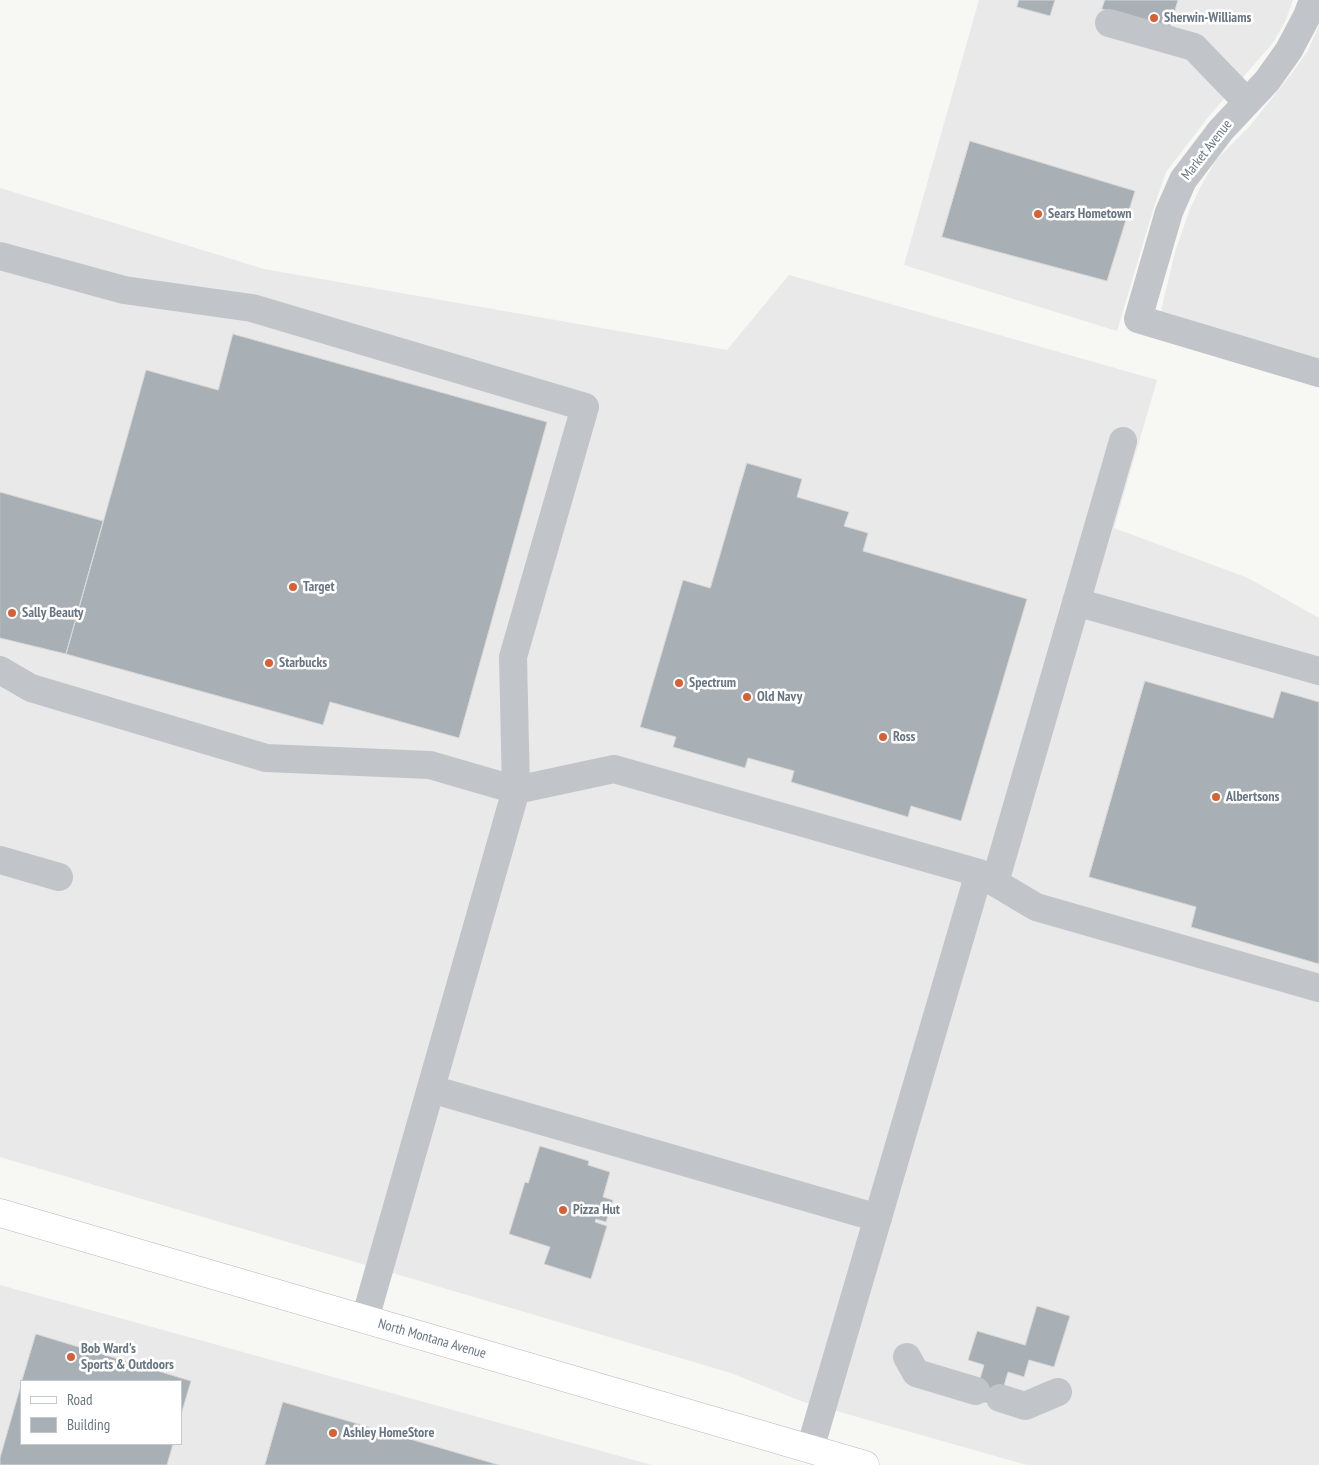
<!DOCTYPE html>
<style>
body{margin:0}
#map{position:relative;width:1319px;height:1465px;overflow:hidden;background:#f7f7f4;font-family:"PT Sans Narrow",sans-serif}
canvas{display:block}
.legend{position:absolute;left:20px;top:1380px;width:162px;height:65px;box-sizing:border-box;background:#fff;border:1px solid #c3c8cd;margin:0;padding:6px 9px;list-style:none;font-size:15px;color:#687683}
.legend li{display:flex;align-items:center;gap:10px;height:25px}
.legend b{width:25px;border:1px solid #c3c8cd}
</style>
<div id="map">
<canvas width="1319" height="1465"></canvas>
<ul class="legend">
<li><b style="height:6px;background:#fff"></b>Road</li>
<li><b style="height:14px;background:#a8afb5"></b>Building</li>
</ul>
</div>
<script>
const c = document.querySelector('canvas').getContext('2d');
c.lineJoin = 'round';
function fill(path, color) {
  c.fillStyle = color;
  c.fill(path, 'evenodd');
}
function stroke(path, color, width, dash) {
  c.strokeStyle = color;
  c.lineWidth = width;
  c.lineCap = dash ? 'butt' : 'round';
  c.setLineDash(dash || []);
  c.stroke(path);
}
function label(font, color, halo, rows, align = 'center') {
  c.font = font + ' "PT Sans Narrow",sans-serif';
  c.lineWidth = 5;
  c.setLineDash([]);
  c.textBaseline = 'middle';
  c.strokeStyle = halo;
  c.fillStyle = color;
  for (const [text, x, y, turn = 0] of rows) {
    c.save();
    c.translate(x, y);
    c.rotate((+turn || 0) * Math.PI / 180);
    c.textAlign = isNaN(turn) ? turn : align;
    if (halo) c.strokeText(text, 0, 0);
    c.fillText(text, 0, 0);
    c.restore();
  }
}
fill(new Path2D(`
 M979,0H1293L1285,22L1272,44L1209,116L1166,172L1153,210L1117,331L904,265Z
 M1319,26V361L1160,315L1175,252L1190,209L1201,186L1216,160L1249,127L1293,72L1308,50Z
 M0,188L264,269L727,350L789,275L1157,380L1114,528L1248,578L1319,618V1465H1027L801,1401L731,1373L0,1157Z
 M0,1285L652,1465H0ZM21,1381H181V1444H21Z`), '#e8e9e8');
const building = new Path2D(`
 M1019,0H1055L1050,16L1017,7Z
 M1105,0H1178L1170,28L1102,9Z
 M970,141L1135,191L1107,281L942,237Z
 M233,334L547,422L459,738L330,702L323,725L66,654L146,370L218,390Z
 M747,463L802,479L797,497L849,512L844,526L868,533L863,551L1027,599L961,821L911,806L908,817L791,782L794,771L748,758L745,768L673,747L676,737L640,727L683,580L710,588Z
 M0,492L103,521L66,654L0,638Z
 M1145,681L1273,718L1281,691L1319,702V964L1191,927L1196,907L1089,877Z
 M540,1146L589,1161L588,1165L610,1172L603,1197L613,1200L606,1222L596,1219L595,1222L607,1226L591,1279L544,1264L550,1247L509,1234L525,1182L528,1183Z
 M1037,1306L1070,1316L1054,1367L1029,1360L1024,1377L1008,1372L998,1406L974,1399L984,1365L968,1360L977,1331L1025,1345Z
 M36,1334L191,1381L181,1415V1381H22Z
 M21,1385V1444H173L167,1465H0V1458Z
 M283,1402L499,1465H265Z`);
fill(building, '#a8afb5');
stroke(building, '#d8d9d7', 1);
const major = new Path2D(`
 M0,1213L865,1465`);
stroke(major, '#b4b8bc', 29);
stroke(new Path2D(`
 M1313,0L1307,16L1289,50L1267,81L1221,130L1183,180L1169,212L1138,319L1319,373
 M1109,23L1194,47L1247,102
 M0,256L124,290L252,308L585,407L513,657L516,790L365,1319
 M1076,602L1319,671
 M0,670L31,688L266,758L430,765L516,790L614,769L979,873L1036,907L1319,988
 M0,860L59,877
 M995,882L1123,441
 M431,1089L878,1218
 M907,1357L916,1373L976,1391
 M1000,1398L1025,1406L1058,1392
 M810,1449L979,873`), '#c1c4c8', 28);
stroke(major, '#fff', 28);
for (const [x, y, r, color] of [
 [1154,18,5,"#d76134"],
 [1038,214,5,"#d76134"],
 [293,587,5,"#d76134"],
 [12,613,5,"#d76134"],
 [269,663,5,"#d76134"],
 [679,683,5,"#d76134"],
 [747,697,5,"#d76134"],
 [883,737,5,"#d76134"],
 [1216,797,5,"#d76134"],
 [563,1210,5,"#d76134"],
 [71,1357,5,"#d76134"],
 [333,1433,5,"#d76134"]
]) {
  const dot = new Path2D();
  dot.arc(x, y, r, 0, 2 * Math.PI);
  c.fillStyle = color;
  c.fill(dot);
  stroke(dot, '#fff', 2);
}
label('bold 14px', '#687683', '#fff', [
 ["Sherwin-Williams",1164,18],
 ["Sears Hometown",1048,214],
 ["Target",303,587],
 ["Sally Beauty",22,613],
 ["Starbucks",279,663],
 ["Spectrum",689,683],
 ["Old Navy",757,697],
 ["Ross",893,737],
 ["Albertsons",1226,797],
 ["Pizza Hut",573,1210],
 ["Bob Ward's",81,1349],
 ["Sports & Outdoors",81,1365],
 ["Ashley HomeStore",343,1433]
], 'left');
label('14px', '#687683', '#fff', [
 ["Market Avenue",1207,150,-52],
 ["North Montana Avenue",432,1339,16]
]);
</script>
